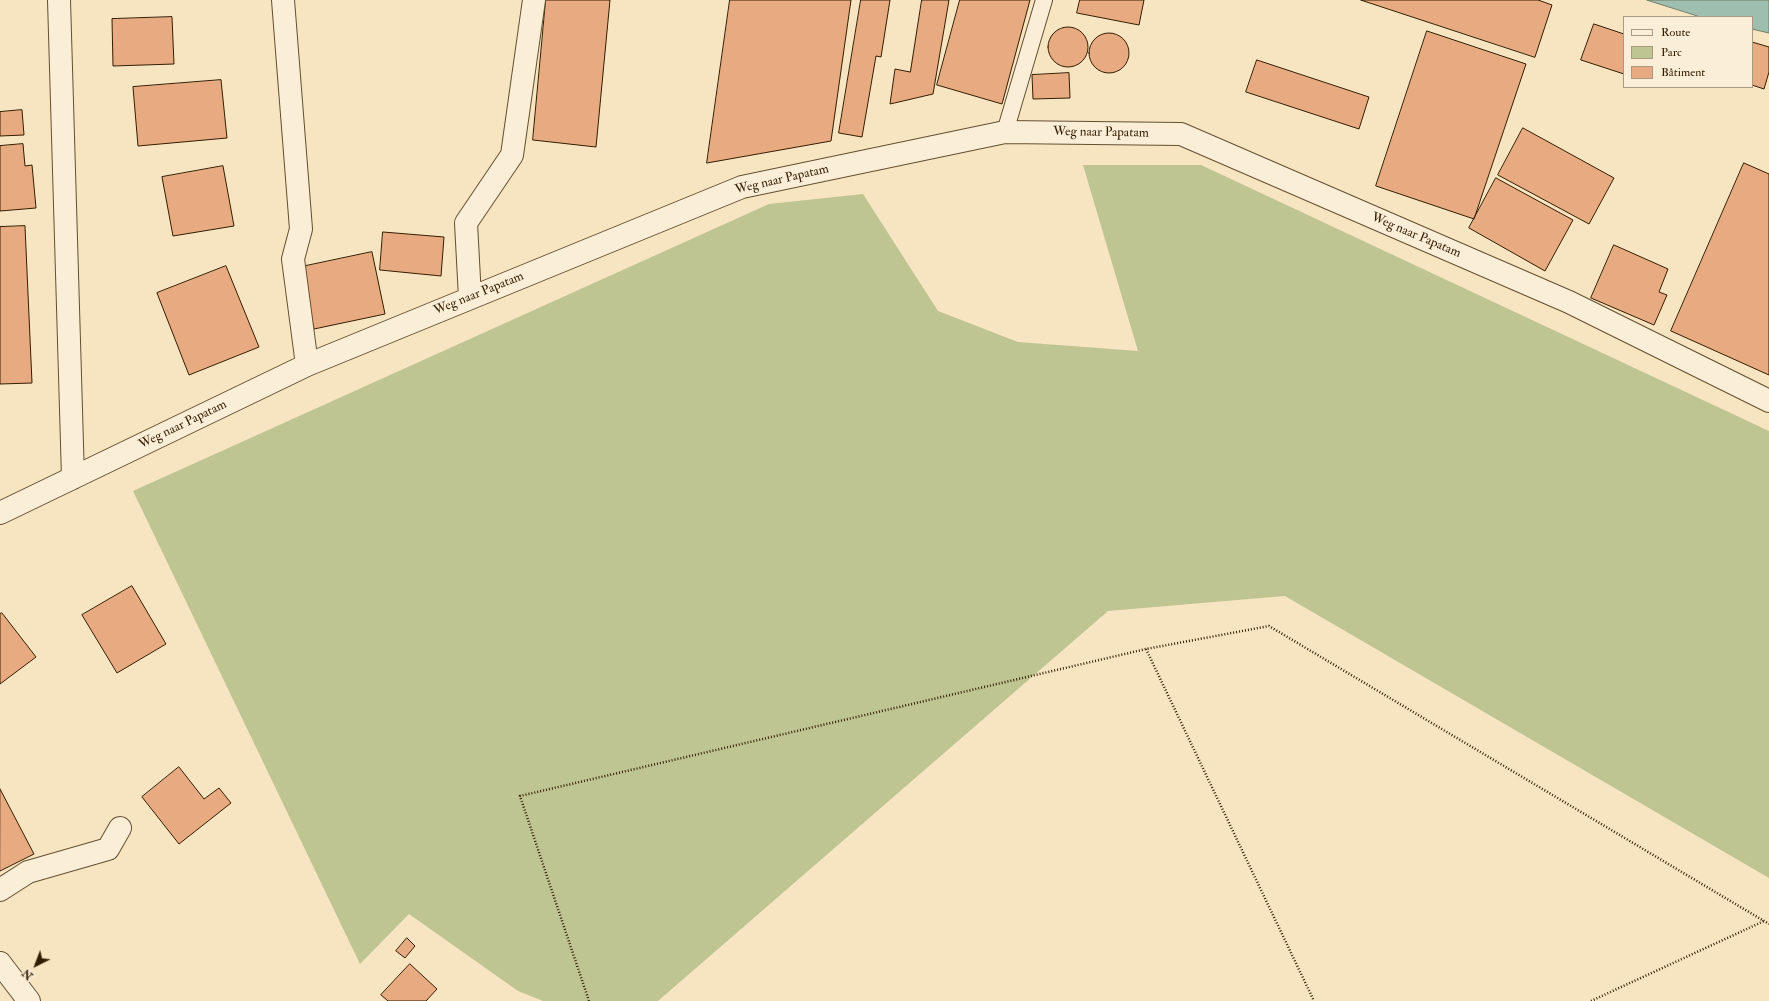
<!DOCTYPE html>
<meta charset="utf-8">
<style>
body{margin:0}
#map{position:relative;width:1769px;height:1001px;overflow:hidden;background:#f7e5c2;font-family:"IM FELL Double Pica",serif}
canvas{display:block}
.legend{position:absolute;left:1623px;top:16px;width:130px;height:72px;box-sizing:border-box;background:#faeed7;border:1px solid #aa9a81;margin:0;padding:5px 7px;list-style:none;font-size:12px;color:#331d00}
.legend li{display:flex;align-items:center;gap:8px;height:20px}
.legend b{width:20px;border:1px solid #aa9a81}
.north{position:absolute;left:16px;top:945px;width:40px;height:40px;-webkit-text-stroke:3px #faeed7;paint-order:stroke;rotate:222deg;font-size:11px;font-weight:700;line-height:16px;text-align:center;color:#331d00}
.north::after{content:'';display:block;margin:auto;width:14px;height:18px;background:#331d00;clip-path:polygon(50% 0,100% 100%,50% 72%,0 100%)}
</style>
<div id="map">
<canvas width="1769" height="1001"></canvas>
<ul class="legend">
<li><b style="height:5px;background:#faeed7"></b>Route</li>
<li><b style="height:11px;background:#bec492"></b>Parc</li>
<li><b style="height:11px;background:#e8aa81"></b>Bâtiment</li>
</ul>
<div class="north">N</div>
</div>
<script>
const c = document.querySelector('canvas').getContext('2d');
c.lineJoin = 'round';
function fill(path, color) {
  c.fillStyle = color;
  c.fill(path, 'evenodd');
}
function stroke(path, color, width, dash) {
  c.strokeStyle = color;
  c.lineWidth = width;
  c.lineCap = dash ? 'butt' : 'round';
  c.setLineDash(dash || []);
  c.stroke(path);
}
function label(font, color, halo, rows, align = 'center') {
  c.font = font + ' "IM FELL Double Pica",serif';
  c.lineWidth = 4;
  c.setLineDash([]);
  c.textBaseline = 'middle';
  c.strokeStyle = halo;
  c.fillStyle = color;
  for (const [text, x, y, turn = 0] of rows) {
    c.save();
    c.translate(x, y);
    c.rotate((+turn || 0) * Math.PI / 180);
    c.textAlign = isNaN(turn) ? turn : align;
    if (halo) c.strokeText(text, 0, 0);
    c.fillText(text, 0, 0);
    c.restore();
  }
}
fill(new Path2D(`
 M1083,165H1201L1769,431V878L1285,596L1108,611L658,1001H543L518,991L409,914L360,964L133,491L769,204L863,194L938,311L1018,342L1138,351Z`), '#bec492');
const water = new Path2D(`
 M1647,0H1769V33L1752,29V17H1701Z`);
fill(water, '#9ebfaf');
stroke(water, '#737e69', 1);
const building = new Path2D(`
 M546,0H610L596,147L533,140Z
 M730,0H851L831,141L707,163Z
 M861,0H890L881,57L876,56L862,137L839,133Z
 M922,0H949L933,94L890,104L895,69L910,72Z
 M960,0H1030L1002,104L937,85Z
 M1080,0H1144L1139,25L1077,13Z
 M1361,0H1538L1552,5L1535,57Z
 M172,17L174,64L113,66L112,19Z
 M1594,24L1624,34V74L1581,60Z
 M1048 47a20 20 0 1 1 40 0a20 20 0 1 1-40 0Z
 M1427,31L1526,64L1474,219L1376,186Z
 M1089 53a20 20 0 1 1 40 0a20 20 0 1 1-40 0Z
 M1752,42L1769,47V72L1764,89L1752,85Z
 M1257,60L1369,97L1359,129L1246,92Z
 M1069,73L1070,98L1033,99L1032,75Z
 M221,80L227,138L138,146L133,87Z
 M22,110L24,135L0,136V112Z
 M1523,128L1614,178L1589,224L1498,175Z
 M23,144L25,166L32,165L36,208L0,211V146Z
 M1744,163L1769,174V375L1671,331Z
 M223,166L234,226L173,236L162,177Z
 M1496,178L1573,220L1545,271L1469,228Z
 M25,226L32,383L0,384V227Z
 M383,232L444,237L441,276L380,270Z
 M1614,245L1668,269L1659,292L1667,295L1654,325L1591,298Z
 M372,252L385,314L314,329L301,267Z
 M226,266L259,347L189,375L157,293Z
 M132,586L166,644L117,673L82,615Z
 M2,613L36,657L0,684V614Z
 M179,767L204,799L219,788L231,803L179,844L142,797Z
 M0,789L34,854L0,871Z
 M407,938L415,946L405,958L396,951Z
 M410,964L437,989L426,1001H388L381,995Z`);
fill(building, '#e8aa81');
stroke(building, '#331d00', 1);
const service = new Path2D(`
 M1005,132L1044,0`);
const minor = new Path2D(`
 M59,0L73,478
 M283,0L301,229L293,259L307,365
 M470,298L466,223L512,155L534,0
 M0,513L307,365L742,187L1005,132L1181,134L1569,302L1769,401
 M0,890L28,872L108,849L120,828
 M0,963L29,1001`);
stroke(service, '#644f30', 18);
stroke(minor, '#644f30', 24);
stroke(new Path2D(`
 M1146,649L1314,1001
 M589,1001L520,796L1146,649L1269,626L1769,924
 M1591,1001L1764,921`), '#331d00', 2.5, [1, 2]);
stroke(service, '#faeed7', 16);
stroke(minor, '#faeed7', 22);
label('13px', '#331d00', '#faeed7', [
 ["Weg naar Papatam",1101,133,1],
 ["Weg naar Papatam",782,180,-13],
 ["Weg naar Papatam",1416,236,23],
 ["Weg naar Papatam",479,294,-22],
 ["Weg naar Papatam",183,425,-26]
]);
</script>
